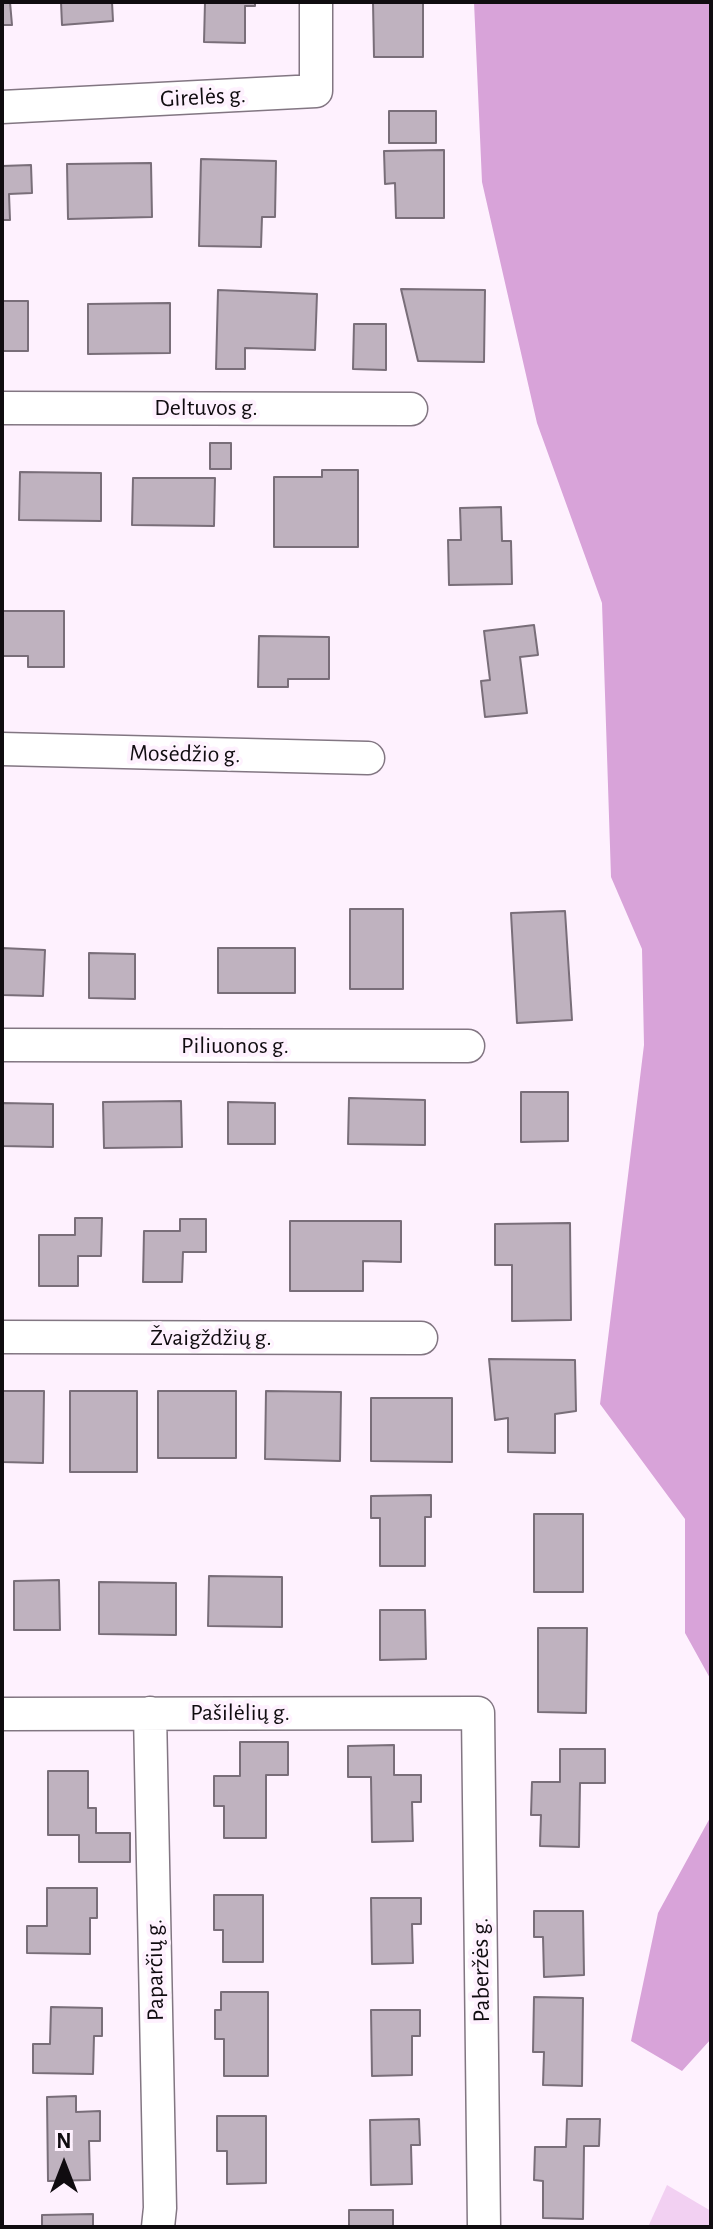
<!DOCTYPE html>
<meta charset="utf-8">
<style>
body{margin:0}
#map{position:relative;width:713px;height:2229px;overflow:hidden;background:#fef1fe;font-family:"Alegreya Sans",sans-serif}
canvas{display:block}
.frame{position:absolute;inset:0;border:4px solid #100c10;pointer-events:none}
.north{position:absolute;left:24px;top:2125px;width:80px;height:80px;-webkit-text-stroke:6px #fef1fe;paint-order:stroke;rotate:0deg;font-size:22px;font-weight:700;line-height:32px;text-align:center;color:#100c10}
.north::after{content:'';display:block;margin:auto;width:28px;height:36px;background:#100c10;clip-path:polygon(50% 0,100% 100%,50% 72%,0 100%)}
</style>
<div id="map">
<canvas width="713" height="2229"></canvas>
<div class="frame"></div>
<div class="north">N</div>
</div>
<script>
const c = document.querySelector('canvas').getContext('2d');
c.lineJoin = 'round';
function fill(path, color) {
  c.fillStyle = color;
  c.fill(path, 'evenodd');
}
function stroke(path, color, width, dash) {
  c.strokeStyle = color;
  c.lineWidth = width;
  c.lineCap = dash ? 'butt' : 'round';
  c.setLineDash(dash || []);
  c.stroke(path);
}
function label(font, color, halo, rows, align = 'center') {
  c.font = font + ' "Alegreya Sans",sans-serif';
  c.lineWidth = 8;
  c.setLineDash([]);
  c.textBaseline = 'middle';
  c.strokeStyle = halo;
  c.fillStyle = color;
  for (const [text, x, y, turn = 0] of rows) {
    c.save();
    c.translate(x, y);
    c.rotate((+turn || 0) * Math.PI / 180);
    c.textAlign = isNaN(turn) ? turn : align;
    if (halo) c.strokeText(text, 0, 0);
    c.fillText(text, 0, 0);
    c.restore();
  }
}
fill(new Path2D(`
 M667,2185L711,2211V2227H648Z`), '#f2d0f2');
fill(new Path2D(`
 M474,2H711V1680L685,1633V1519L600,1404L644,1045L642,949L611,877L602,603L537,423L482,182Z
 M711,1816V2039L682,2071L631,2041L658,1913Z`), '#d8a3d9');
const building = new Path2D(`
 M2,2H10L12,25H2Z
 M61,2H112L113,21L62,25Z
 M205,2H255V6H245V43L204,42Z
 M373,2H423V57H374Z
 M389,111H436V143H389Z
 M444,150V218H396L395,183L385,184L384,151Z
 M201,159L276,161L275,217H262L261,247L199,246Z
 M151,163L152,217L68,219L67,164Z
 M31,165L32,193L9,194L10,220H2V166Z
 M401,289L485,290L484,362L418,361Z
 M218,290L317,294L315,350L245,348V369H216Z
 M2,301H28V351H2Z
 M170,303V353L88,354V304Z
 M354,324H386V370L353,369Z
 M210,443H231V469H210Z
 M322,470H358V547H274V477H322Z
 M20,472L101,473V521L19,520Z
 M133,478H215L214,526L132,525Z
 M501,507L502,541H511L512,584L449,585L448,540H461L460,508Z
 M2,611H64V667H28V656H2Z
 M534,625L538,655L520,657L527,713L485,717L481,681L490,680L484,631Z
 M259,636L329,637V679H288V687H258Z
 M350,909H403V989H350Z
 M565,911L572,1020L517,1023L511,913Z
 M2,948L45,950L43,996L2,995Z
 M218,948H295V993H218Z
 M89,953L135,954V999L89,998Z
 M521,1092H568V1141L521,1142Z
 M349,1098L425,1100V1145L348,1144Z
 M181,1101L182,1147L104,1148L103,1102Z
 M228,1102L275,1103V1144H228Z
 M2,1103L53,1104V1147L2,1146Z
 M75,1218H102L101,1256H78V1286H39V1235H75Z
 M180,1219H206V1252H183L182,1282H143L144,1231H180Z
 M290,1221H401V1262L363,1261V1291H290Z
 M570,1223L571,1320L512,1321V1265H495V1224Z
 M489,1359L575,1360L576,1411L555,1414V1453L508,1452V1418L495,1420Z
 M2,1391H44L43,1463L2,1462Z
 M70,1391H137V1472H70Z
 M158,1391H236V1458H158Z
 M266,1391L341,1392L340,1461L265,1459Z
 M371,1398H452V1462L371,1461Z
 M431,1495V1517H425V1566H380V1518H371V1496Z
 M534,1514H583V1592H534Z
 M209,1576L282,1577V1627L208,1626Z
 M59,1580L60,1630H14V1581Z
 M99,1582L176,1583V1635L99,1634Z
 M380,1610H425L426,1659L380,1660Z
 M538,1628H587L586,1713L538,1712Z
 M240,1742H288V1775H266V1838H224V1806H214V1776H240Z
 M394,1745V1775H421V1802H412L413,1841L372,1842L371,1777H348V1746Z
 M560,1749H605V1783H580L579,1847L540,1846L541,1815H531L532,1782H560Z
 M48,1771H88V1808H96V1833H130V1862H79V1835H48Z
 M47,1888H97V1918H90V1954L27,1953V1926H47Z
 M214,1895H263V1962H223V1930H214Z
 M371,1898H421V1924H412L413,1963L372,1964Z
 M534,1911H583L584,1975L544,1977L543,1937H534Z
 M221,1992H268V2076H224V2039H215V2010H221Z
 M534,1997L583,1998L582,2086L543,2085L544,2052H533Z
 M51,2007L102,2008V2036H94L93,2074L33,2073V2044H50Z
 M371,2010H420V2036H412V2075L372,2076Z
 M76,2096V2112L100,2111V2141H89L90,2180L48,2181L47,2097Z
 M217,2116H266V2183L227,2184V2151H217Z
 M419,2119L420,2145H411L412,2184L371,2185L370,2120Z
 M567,2119H600L599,2146H584L583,2219L543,2218V2181L534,2180L535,2147H566Z
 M349,2210H393V2227H349Z
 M93,2214V2227H42V2215Z`);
fill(building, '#bfb2bf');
stroke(building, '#796e79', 2);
const minor = new Path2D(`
 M2,107L316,91V2
 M2,408L411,409
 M2,749L368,758
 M2,1045L468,1046
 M2,1337L421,1338
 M150,1713L160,2208L158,2227
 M2,1714L478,1713L484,2227`);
stroke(minor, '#827682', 35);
stroke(minor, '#fff', 32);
label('24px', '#100c10', '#fef1fe', [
 ["Girelės g.",203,97,-3],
 ["Deltuvos g.",206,408],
 ["Mosėdžio g.",185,754,1],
 ["Piliuonos g.",235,1046],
 ["Žvaigždžių g.",211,1338],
 ["Pašilėlių g.",240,1713],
 ["Paparčių g.",155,1970,-91],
 ["Paberžės g.",481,1970,-91]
]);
</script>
